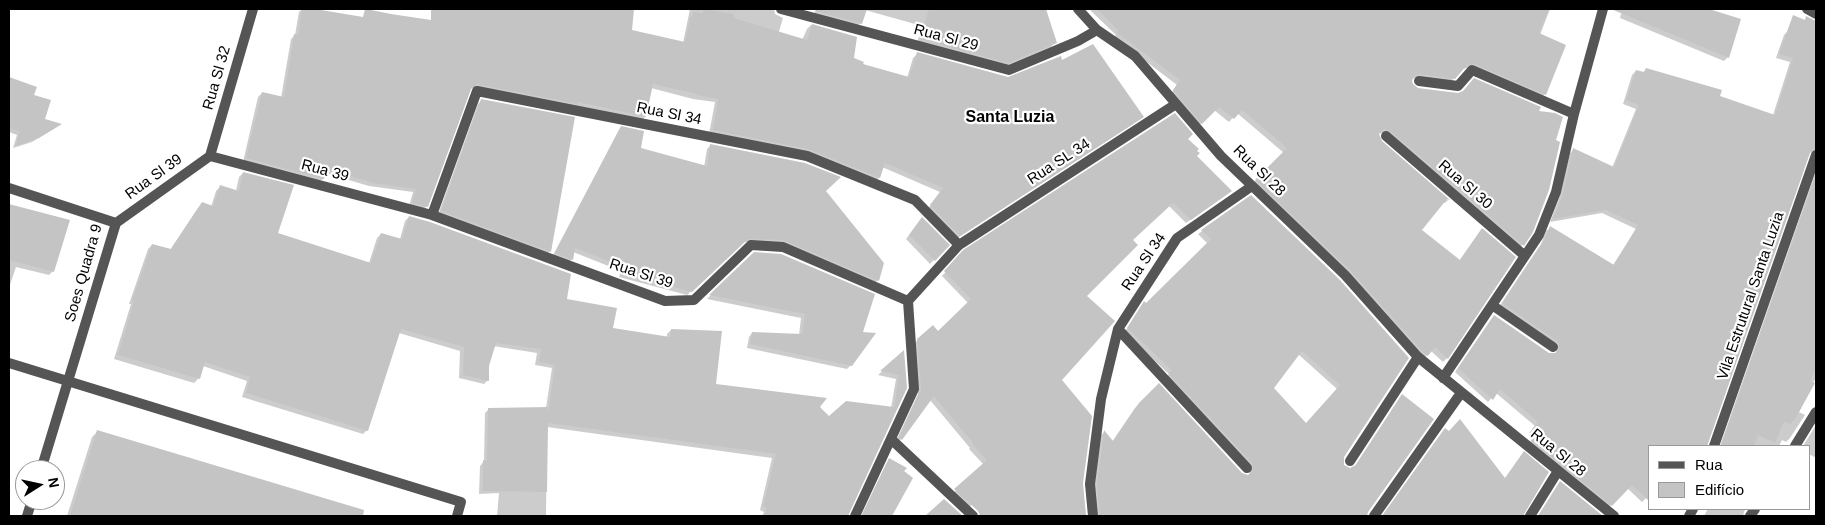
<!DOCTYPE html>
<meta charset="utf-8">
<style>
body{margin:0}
#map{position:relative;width:1825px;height:525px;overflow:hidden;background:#fff;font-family:Helvetica,sans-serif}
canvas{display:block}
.frame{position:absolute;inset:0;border:10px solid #000;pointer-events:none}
.legend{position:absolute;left:1648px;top:445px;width:162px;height:65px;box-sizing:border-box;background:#fff;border:1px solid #999;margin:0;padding:6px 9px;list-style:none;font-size:15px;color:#000}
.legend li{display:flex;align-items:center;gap:10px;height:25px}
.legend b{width:25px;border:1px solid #999}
.north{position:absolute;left:15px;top:460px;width:50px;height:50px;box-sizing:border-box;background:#fff;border:1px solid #999;border-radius:50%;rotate:80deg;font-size:14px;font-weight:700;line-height:20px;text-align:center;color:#000}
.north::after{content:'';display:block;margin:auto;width:18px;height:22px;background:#000;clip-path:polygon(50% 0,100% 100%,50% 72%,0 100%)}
</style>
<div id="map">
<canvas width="1825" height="525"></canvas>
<div class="frame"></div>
<ul class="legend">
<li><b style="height:6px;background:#555"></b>Rua</li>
<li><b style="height:14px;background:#c4c4c4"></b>Edifício</li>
</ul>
<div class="north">N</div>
</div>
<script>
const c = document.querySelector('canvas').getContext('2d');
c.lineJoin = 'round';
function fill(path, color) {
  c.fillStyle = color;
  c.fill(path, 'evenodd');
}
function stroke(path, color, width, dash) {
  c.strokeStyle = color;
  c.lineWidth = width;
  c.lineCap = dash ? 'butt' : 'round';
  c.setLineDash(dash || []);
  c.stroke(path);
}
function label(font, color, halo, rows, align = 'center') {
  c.font = font + ' Helvetica,sans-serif';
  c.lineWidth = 4.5;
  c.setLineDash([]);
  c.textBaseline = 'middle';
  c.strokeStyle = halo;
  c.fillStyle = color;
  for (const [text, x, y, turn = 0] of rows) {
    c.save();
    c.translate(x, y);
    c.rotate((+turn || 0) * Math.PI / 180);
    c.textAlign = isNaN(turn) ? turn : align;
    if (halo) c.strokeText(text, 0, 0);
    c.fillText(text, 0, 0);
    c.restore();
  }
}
fill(new Path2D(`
 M302,9L457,35L462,9H633L631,31L683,43L690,9H774L775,14L783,18L770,62L789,69L807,29L811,25L856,37L853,59L862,65L907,78L913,58L917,54L1008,78L1061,61L1139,120L956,239L927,210L940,192L882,167L879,178L875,181L804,153L709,134L715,102L693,99L651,88L645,117L641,121L470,88L427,206L423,210L409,206L413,192L369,186L325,173L323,179L319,182L243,162L258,97L262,93L281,98L291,39L295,35L299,12Z
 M816,9H1045L1055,42L1051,47L1003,67L917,43L922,26L865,10L861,23L856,27L813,16Z
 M1089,9H1550L1540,35L1545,94L1541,98L1470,67L1463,69L1450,82L1415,78L1412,79V85L1417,89L1537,112L1532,231L1519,249L1386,134L1379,133L1378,138L1381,142L1448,200L1445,203L1443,202L1420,230L1459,261L1482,229L1514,257L1447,358L1443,362L1431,351L1423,359L1252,184L1284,153L1237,113L1229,122L1214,110L1198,127L1170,95L1177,85L1114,37L1116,35Z
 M1620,9H1706L1728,57L1724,61L1620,18L1622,10Z
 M1788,31L1816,43V154L1809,152L1707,446H1649V495L1642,502L1627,488L1608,508L1529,444L1534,436L1529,433L1535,426L1496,393L1488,402L1455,372L1494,316L1549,354L1556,355V349L1499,307L1541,244L1546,231L1550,228L1613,265L1636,229L1602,213L1550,222L1559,199L1570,153L1573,150L1612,168L1636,109L1623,104L1632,75L1636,71L1642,73L1646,70L1718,97L1773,115L1790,62L1776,58L1784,35Z
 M16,81L32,96L43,120L56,127L32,142L13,148L17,135L9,132V84Z
 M482,100L550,251L546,255L438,215L478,104Z
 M622,128L640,149L704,167L707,149L711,145L824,191L878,280L874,284L779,243L743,242L687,295L619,277L621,271L573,252L572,259L568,263L552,257L618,132Z
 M1186,139L1196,156L1231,191L1186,223L1168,205L1131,240L1085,296L1060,380L1082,483L1086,516H1009L996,507L988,516L973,503L968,509L952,494L984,465L969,449L970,448L930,400L901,439L898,443L896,441L918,394L914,344L918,340L938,333L968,303L942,276L964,251Z
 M1816,171V377L1799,412L1805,415L1790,438L1786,442L1782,440L1779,446H1720Z
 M243,173L276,234L369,263L377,238L381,234L400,239L405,221L409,217L566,300L612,329L667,337V334L671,330L714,385L818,407L829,417L891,408L896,379L878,375L903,353L906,387L848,513V516H762L764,512L760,510L772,458L547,427L546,516H497L499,493L479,494L480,466L484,461L485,413L489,409L546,408L552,368L535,365L537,353L493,346L488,366V380L484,384L459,378L460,351L399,333L367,430L363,434L242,397L247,381L203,366L198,379L194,383L114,359L131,304H129L148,249L152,245L170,250L198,208L211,207L216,191L220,187L236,191L239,177Z
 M1251,196L1339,281L1343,465L1350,469L1354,467L1402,395L1366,516H1096L1094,489L1101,435L1104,432L1112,442L1135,408L1159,385L1241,474L1248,476L1250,475L1249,467L1166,378L1169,374L1124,333L1141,307L1146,305L1208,244L1198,234ZM1298,354L1337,389L1306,425L1273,389Z
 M9,206L68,221L52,272L49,275L16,267L9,288Z
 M922,218L948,245L930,264L906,239Z
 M754,253L851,365L847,369L747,348L749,337L752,333L799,335L801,318L707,299Z
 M1816,425V458L1809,454V446H1803Z
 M1445,429L1523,512L1522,516H1382Z
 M98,431L349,507L346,516H67L92,437Z
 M890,460L912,478L891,516H861L886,464Z
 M1560,483L1601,516H1538Z
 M1708,509H1745L1743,516H1704Z`), '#0003');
fill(new Path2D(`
 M302,9H315L363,17L365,9H366L391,14L431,20V9H634L632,30L685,42L691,15L692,16L693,12L703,13V9L734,14V18L807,40L812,24L857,37L854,58L864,62L863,64L909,77L917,52L1008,77L1061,56L1062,60L1093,44L1144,117L960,236L930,205L943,188L885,163L880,178L808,149L713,130L718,99L697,95V94L653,84L646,117L578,102V104L476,84L471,89L428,207L412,203L416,189L373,183L327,169L324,179L246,158L262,92L284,97L294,34L298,35Z
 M817,9H867L862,24L816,11Z
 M929,9H1046L1057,43L1008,63L920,39Z
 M1097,9H1549L1539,33L1566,45L1546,95L1474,64L1467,65L1455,79L1419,74L1414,76L1412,81L1413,84L1418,88L1458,93L1463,91L1474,78L1541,107L1539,111L1555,113L1563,117L1556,140L1560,142L1549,190L1533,232L1524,246L1390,131L1384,129L1379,134L1382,141L1450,200L1447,199L1422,230L1460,260L1482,228L1516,257L1448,359L1435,347L1428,356L1423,352L1350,270L1255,180L1287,148L1242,110L1234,119L1219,107L1202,124L1173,90L1180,80L1116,32L1119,31Z
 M1611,9H1709L1741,19L1729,58Z
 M1793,15L1805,20L1806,16L1816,21V148L1812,150L1810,153L1707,446H1649V501L1632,485L1612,506L1531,440L1537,432L1532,429L1538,422L1500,389L1493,400L1458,368L1494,315L1549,353H1555L1559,350V345L1557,341L1502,303L1545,239L1550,226L1614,265L1638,225L1606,210L1553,219L1563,194L1573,148L1614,167L1639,105L1626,100L1636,70L1644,72L1646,68L1722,90L1720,96L1775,115L1793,58L1779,54Z
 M9,77L37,87L34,95L51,100L45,119L62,124L39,138L16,146L20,131L9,128Z
 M481,99L575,117L551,252L441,211Z
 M1175,113L1193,134L1188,139L1199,149L1197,151L1200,153L1197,156L1232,191L1191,220L1173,203L1133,240L1138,245L1087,296L1115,321L1062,380L1092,416L1083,483L1086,516H980L978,511L954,489L987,460L972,444L973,443L934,396L902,440L899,437L921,389L917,339L933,325L938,331L971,299L944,271L963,250Z
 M621,126L644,131L641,148L707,166L710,144L805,163L841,177L826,191L884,263L879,281L783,240L748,239L692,292L622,273L624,267L575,248L573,260L555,253Z
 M243,172L294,185L278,233L371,263L381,233L402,239L409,216L430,222L571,274L567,299L617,308L613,328L670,337L671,329L722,331L716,384L827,398L820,407L829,416L846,401L894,407L899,375L880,371L904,350L907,388L848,516H764L767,508L763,506L776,454L548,423L547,492L483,491V460L487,461L488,408L548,407V414L555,365L539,362L541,349L496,343L489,366V381L463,375L464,347L401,329L368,431L246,393L250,377L205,362L200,379L118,355L134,301H132L152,244L171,249L202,202L213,206L220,185L239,191Z
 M1816,175V367L1810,381L1815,383L1794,421H1792L1791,424L1784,422L1775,443L1758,435L1754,446H1721Z
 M1251,195L1340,280L1409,358L1344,457V465L1350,468L1356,465L1402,394L1434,419L1368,512L1367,516H1100L1097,484L1104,430L1113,441L1139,403L1159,383L1242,473L1248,475L1253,470L1252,463L1168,373L1172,370L1127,328L1144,301L1146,303L1211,239L1201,230ZM1302,351L1340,385L1306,423L1274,388Z
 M9,204L70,220L54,272L9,260Z
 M922,217L950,245L935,261L909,235Z
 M754,252L781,254L875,294L863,332L876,333L852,366L750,344L752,332L802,334L805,314L709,295Z
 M1460,419L1505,478L1524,451L1549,472L1523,516H1382L1445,428L1449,431Z
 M97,430L364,510L363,516H70Z
 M889,458L907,468L904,471L913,478L892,516H862Z
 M1560,481L1603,516H1538Z
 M944,499L963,516H925Z`), '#c4c4c4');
stroke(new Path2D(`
 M781,9L1009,70L1078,41L1097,30
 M1078,9L1097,30L1135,56L1221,156L1345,275L1418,357L1614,516
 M1807,9L1816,14
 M1419,81L1458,86L1472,70L1574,114
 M1386,136L1525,256
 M210,156L432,215L665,301L694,300L751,245L783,247L908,301
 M210,156L253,9
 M9,188L116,223
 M432,215L477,91L807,156L915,200L959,245
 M116,223L210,156
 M1492,305L1553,347
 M1118,329L1247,468
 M9,363L461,502L457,516
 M1443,378L1539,235L1556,192L1574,114L1603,9
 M891,439L973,516
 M1714,446L1816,155
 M1795,446L1816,412
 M1350,461L1418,357
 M41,470L116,223
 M27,516L32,500
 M855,516L914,389L908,301L959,245L1176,104
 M1093,516L1090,484L1101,399L1118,329L1177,238L1252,186
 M1374,516L1461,393
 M1530,516L1558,471
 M1689,516L1693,509
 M1750,516L1755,509`), '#555', 10);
label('15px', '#000', '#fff', [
 ["Rua Sl 29",946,38,15],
 ["Rua Sl 32",217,78,-74],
 ["Rua Sl 34",669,114,11],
 ["Rua SL 34",1059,162,-33],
 ["Rua 39",325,171,15],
 ["Rua Sl 28",1259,171,44],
 ["Rua Sl 39",154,177,-36],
 ["Rua Sl 30",1465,185,41],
 ["Rua Sl 34",1144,262,-56],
 ["Soes Quadra 9",84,273,-74],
 ["Rua Sl 39",641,274,18],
 ["Vila Estrutural Santa Luzia",1751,296,-71],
 ["Rua Sl 28",1558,453,39]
]);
label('bold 16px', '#000', '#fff', [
 ["Santa Luzia",1010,118]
]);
</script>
